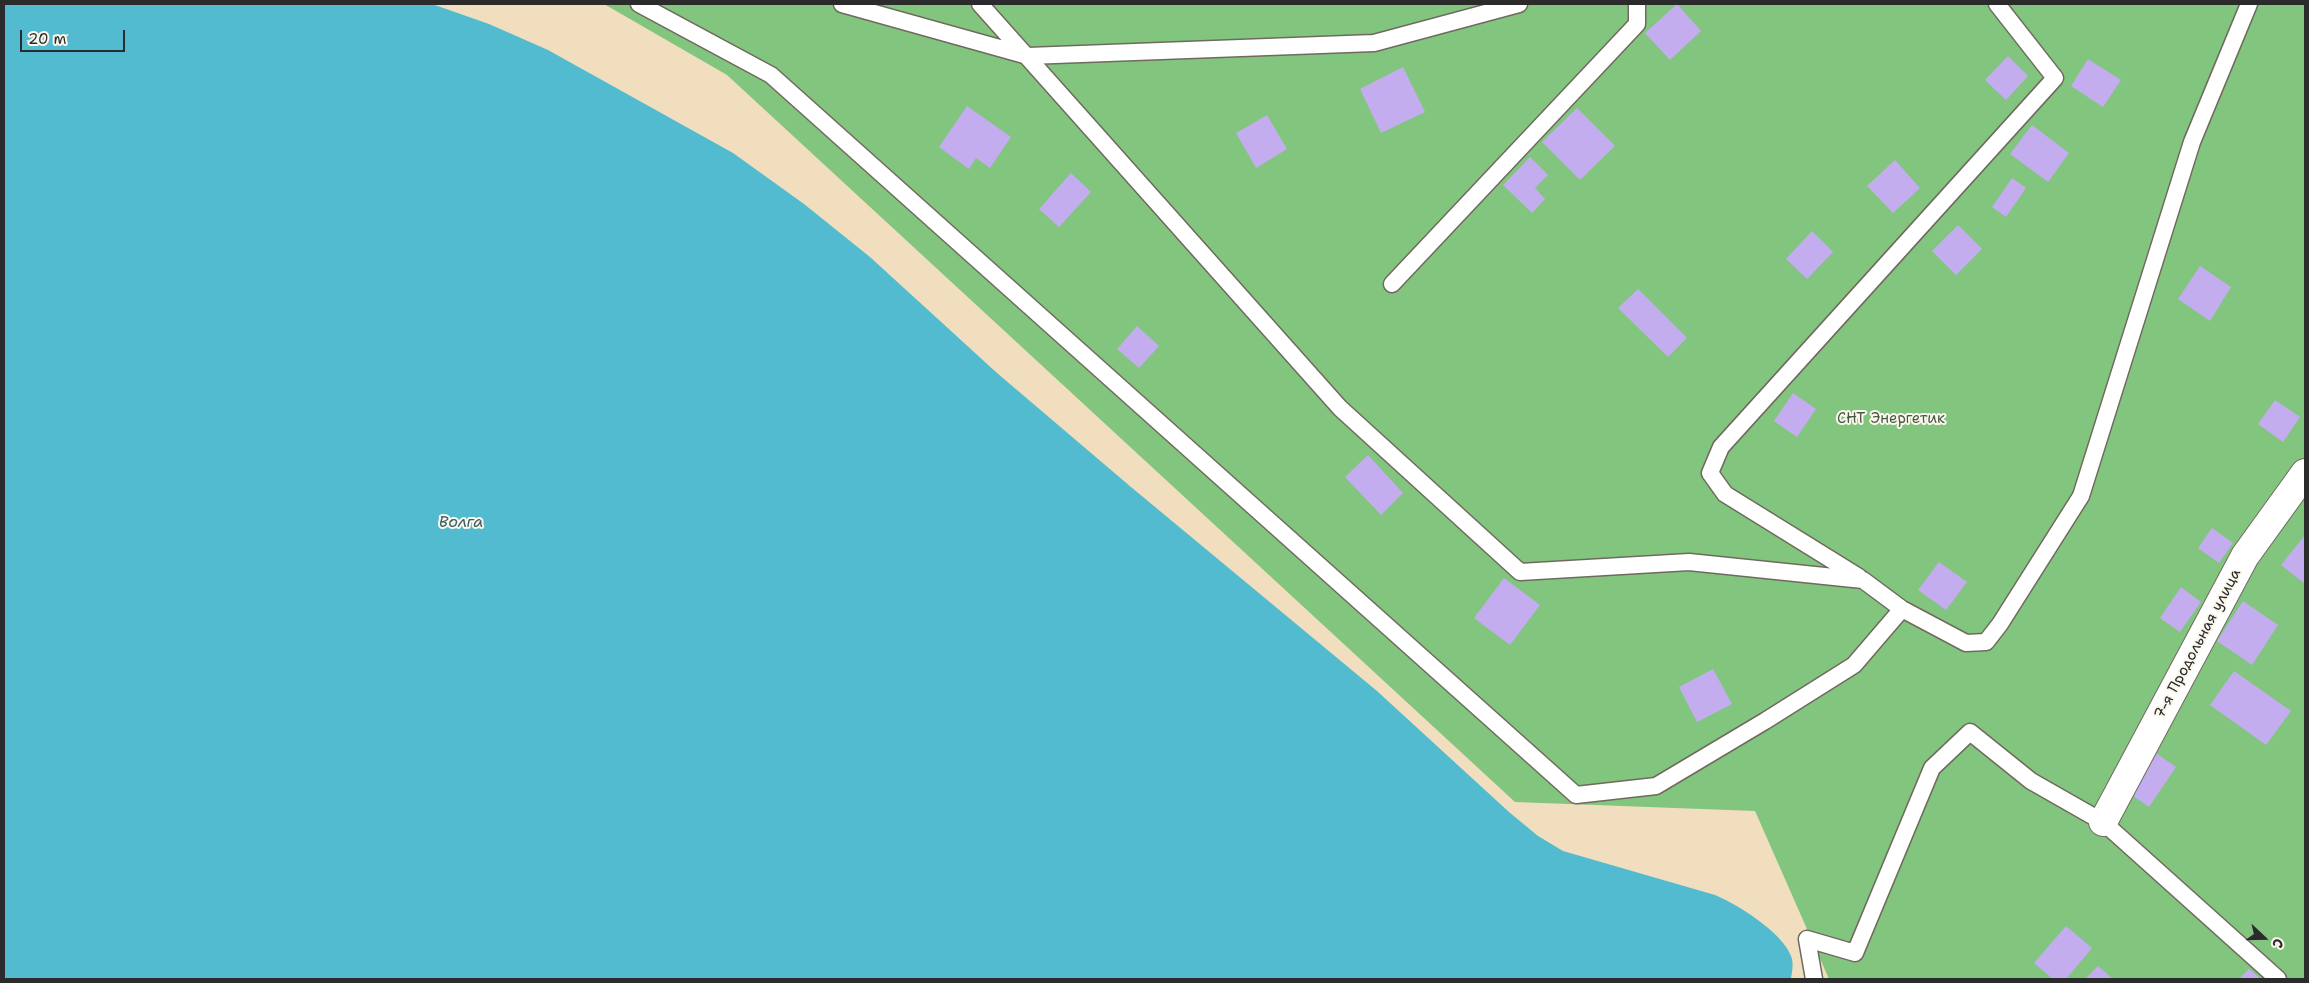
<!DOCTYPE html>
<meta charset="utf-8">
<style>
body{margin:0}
#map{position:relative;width:2309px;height:983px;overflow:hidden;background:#f1debe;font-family:"Shantell Sans",sans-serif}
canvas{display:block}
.frame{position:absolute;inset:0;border:5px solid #2b2b2b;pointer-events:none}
.north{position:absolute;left:2239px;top:913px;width:50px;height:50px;-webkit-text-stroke:4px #fbf7ec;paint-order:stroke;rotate:111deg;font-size:14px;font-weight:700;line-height:20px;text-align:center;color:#2b2b2b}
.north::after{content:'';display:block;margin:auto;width:18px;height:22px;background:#2b2b2b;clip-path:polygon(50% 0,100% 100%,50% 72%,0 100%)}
.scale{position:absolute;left:20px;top:30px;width:105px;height:22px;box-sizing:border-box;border:2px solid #2b2b2b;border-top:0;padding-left:6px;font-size:15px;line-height:18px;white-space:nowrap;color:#2b2b2b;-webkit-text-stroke:4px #fbf7ec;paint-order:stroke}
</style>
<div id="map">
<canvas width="2309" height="983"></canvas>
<div class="frame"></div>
<div class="north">С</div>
<div class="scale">20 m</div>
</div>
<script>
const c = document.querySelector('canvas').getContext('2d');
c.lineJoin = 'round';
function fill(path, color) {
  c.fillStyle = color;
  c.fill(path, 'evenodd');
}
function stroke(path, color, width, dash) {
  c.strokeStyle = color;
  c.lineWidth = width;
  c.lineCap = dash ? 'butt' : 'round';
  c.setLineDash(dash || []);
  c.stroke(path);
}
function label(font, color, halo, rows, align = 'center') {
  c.font = font + ' "Shantell Sans",sans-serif';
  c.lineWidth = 4;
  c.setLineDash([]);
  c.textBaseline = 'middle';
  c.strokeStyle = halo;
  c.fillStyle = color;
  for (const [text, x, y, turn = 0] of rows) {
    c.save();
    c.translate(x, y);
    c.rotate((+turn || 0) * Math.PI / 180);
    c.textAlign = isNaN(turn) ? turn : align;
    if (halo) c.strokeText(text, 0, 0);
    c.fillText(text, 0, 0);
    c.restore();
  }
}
fill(new Path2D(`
 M604,4H2305V979H1829L1755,811L1515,802L727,75Z`), '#82c57f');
fill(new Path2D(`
 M4,4H432L489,24L548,50L733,153L804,204L870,257L997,373L1131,487L1377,691L1509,812L1538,836L1563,851L1715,895C1737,904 1782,932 1791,956C1794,963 1792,972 1791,979H4Z`), '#52bbcf');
fill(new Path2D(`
 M1677,4L1701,31L1670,60L1645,33Z
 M2008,56L2028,76L2006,100L1985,80Z
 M2088,59L2121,80L2103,107L2071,86Z
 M1403,67L1425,112L1381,133L1360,89Z
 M967,106L1011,137L990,168L976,158L969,169L939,147Z
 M1577,108L1615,146L1580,180L1542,142Z
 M1267,115L1287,149L1256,168L1236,133Z
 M2032,125L2069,153L2048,182L2010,154Z
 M1530,157L1548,175L1535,188L1545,199L1532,213L1503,185Z
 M1895,160L1920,188L1893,213L1867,186Z
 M1071,173L1091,192L1059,227L1039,209Z
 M2012,178L2026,188L2006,217L1992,207Z
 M1958,225L1982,249L1956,275L1932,251Z
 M1812,231L1833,252L1807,279L1786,259Z
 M2200,266L2231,287L2210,321L2178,299Z
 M1638,289L1687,338L1668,357L1618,308Z
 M1137,326L1159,346L1139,368L1117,349Z
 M1793,393L1816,409L1797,437L1774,421Z
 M2275,400L2300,417L2283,442L2258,424Z
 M1368,455L1403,493L1381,515L1345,477Z
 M2212,528L2233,543L2219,563L2198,548Z
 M2305,535V584L2281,565Z
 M1939,562L1967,582L1946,610L1918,590Z
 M1504,578L1540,605L1510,645L1474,618Z
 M2181,587L2201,602L2180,632L2160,618Z
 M2243,601L2278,625L2252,665L2217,641Z
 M1713,669L1732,704L1697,722L1679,687Z
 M2234,671L2291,711L2266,745L2210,705Z
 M2153,751L2176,767L2149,807L2126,791Z
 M2066,926L2092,948L2066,979H2053L2034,963Z
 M2098,966L2113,979H2085Z
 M2249,969L2261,979H2239Z`), '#c4adee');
const lane = new Path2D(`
 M639,4L771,75L1576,795L1656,786L1765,721L1854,665L1902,609
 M842,4L1028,56L1374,43L1519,4
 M980,4L1340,408L1520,572L1689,562L1863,580L1902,609L1966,643L1986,642L2000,624L2081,496L2192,142L2249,4
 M1392,284L1637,24V4
 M1859,577L1725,494L1710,473L1721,447L2055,78L1997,4
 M1814,979L1807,939L1855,953L1932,768L1970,732L2031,781L2103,822L2278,979`);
const street = new Path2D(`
 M2103,822L2245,556L2305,473`);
stroke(lane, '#706a5e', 19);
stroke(street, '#706a5e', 30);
stroke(lane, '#fff', 16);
stroke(street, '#fff', 28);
label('15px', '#455944', '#fbf7ec', [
 ["СНТ Энергетик",1891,419]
]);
label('15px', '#2b2b2b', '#fbf7ec', [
 ["7-я Продольная улица",2198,644,-62]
]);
label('italic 16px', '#395d64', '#fbf7ec', [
 ["Волга",461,523]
]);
</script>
